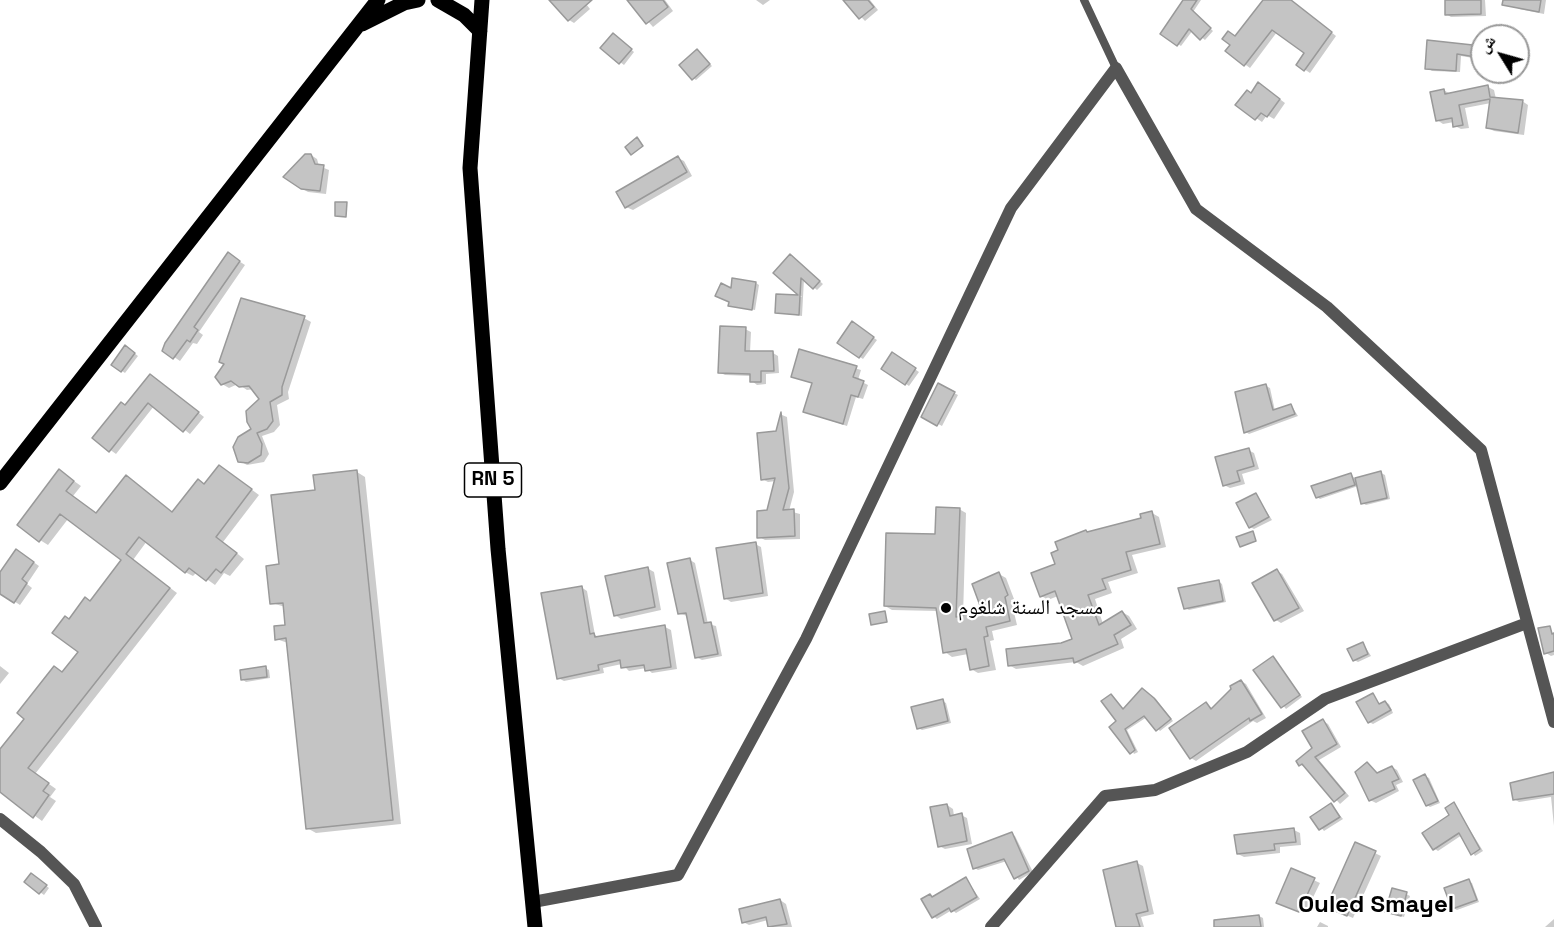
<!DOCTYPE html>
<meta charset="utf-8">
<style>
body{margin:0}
#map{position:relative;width:1554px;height:927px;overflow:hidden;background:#fff;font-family:"Space Grotesk","Noto Naskh Arabic",sans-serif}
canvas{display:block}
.north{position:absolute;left:1470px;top:24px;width:60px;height:60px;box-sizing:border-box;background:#fff;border:2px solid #999;border-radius:50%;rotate:307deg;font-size:16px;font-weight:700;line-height:24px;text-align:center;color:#000}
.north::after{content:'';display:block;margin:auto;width:21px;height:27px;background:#000;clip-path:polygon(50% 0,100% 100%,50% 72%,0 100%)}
</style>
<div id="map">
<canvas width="1554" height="927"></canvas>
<div class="north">ش</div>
</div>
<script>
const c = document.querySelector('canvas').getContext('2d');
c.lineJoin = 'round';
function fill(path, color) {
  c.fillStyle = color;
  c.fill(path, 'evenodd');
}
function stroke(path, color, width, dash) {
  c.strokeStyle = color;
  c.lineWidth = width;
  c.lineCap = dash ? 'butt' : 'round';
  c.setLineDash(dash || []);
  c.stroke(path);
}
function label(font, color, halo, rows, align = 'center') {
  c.font = font + ' "Space Grotesk","Noto Naskh Arabic",sans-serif';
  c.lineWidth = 4.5;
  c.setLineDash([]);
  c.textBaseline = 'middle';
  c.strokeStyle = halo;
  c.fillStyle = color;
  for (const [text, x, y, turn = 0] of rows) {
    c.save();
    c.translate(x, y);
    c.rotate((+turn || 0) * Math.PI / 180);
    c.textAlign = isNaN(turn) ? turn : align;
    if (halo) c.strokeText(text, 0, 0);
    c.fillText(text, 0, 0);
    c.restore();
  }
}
fill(new Path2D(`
 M558,0H583L590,9L574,23L569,20Z
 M629,0H665L673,11L653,27Z
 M756,0H770L763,5Z
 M845,0H870L878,10L865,21Z
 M1185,0H1201L1193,12L1213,31L1205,40L1193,30L1181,46L1162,33Z
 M1265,0L1296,4L1336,36L1310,73L1298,65L1306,53L1277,32L1250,68L1227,51Z
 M1446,0H1485L1486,16L1451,17L1446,14Z
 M1509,0H1546L1544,14L1519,9Z
 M617,37L634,52L624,65L620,62Z
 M1429,42L1482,48V65L1479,63V59L1461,56L1460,72L1432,71L1427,68Z
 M697,51L712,66L696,80L693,78Z
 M1488,87L1494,90L1496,99L1522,101L1528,105L1524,135L1494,131L1488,128L1491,103L1465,108L1469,128L1461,129L1455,126L1454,122L1443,124L1437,120L1443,90L1451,94Z
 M1265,88L1285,103L1274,119L1267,115L1262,122L1237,105Z
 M311,155L317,159L319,166L329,170L326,194L308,192L301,188Z
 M678,158L684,161L692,176L633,210L626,207Z
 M234,258L245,265L199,332L203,335L197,344L193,343L180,361L164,350Z
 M793,258L823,284L817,290L804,279L802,316L776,312L777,295L802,297L775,273Z
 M756,283L759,285L755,310L730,305L732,290Z
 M304,318L311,322L288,392L289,399L277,405L280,425L274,432L262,436L269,454L264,462L247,465L240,461L253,429L261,399L254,389L247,390L238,384L229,388L222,384Z
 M852,323L877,340L863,359L839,343Z
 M745,329L751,332L750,352L773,353L778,356L779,373L766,374V384L757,385L752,381L751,376L725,375L719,372Z
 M129,349L138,356L125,373L122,371Z
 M800,351L861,370L858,380L868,385L863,399L856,397L847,426L805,412L814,384L793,376Z
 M893,354L919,372L909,386L883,368Z
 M156,379L204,417L190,434L154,406L116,454L94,438Z
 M938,385L958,395L942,426L923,416Z
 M1266,386L1270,388L1275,411L1291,405L1298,416L1249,434L1246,432Z
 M782,415L787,417L794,492L789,511L800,514V539L765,540L759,537L776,481L768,482L762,479Z
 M1248,450L1254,453L1259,469L1242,474L1245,484L1230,488L1224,485Z
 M220,466L259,495L223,542L244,559L230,576L224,573L215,585L197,572L193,576L185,572L147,541L133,560L177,593L35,774L56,789L50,797L56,801L42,821L0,790V752L80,652L69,620L91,602L123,560L68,519L48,545L40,540L67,476L81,486L73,496L97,514L134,482L173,513L198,481L206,485Z
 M357,472L365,477L401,824L316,833L307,828L288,643L276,639L286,626L285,607L272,603L280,566Z
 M1381,473L1385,475L1390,499L1366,505L1362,503L1358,486L1320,499L1317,497L1351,474L1355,479Z
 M1256,495L1272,520L1254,529L1250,527Z
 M959,509L966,513L963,617L984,612L999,574L1006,578L1014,599L1011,600L1017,625L992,631L994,640L990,641L996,670L978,673L971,669L968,654L952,657L945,652L938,611L892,610L885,606Z
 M1152,513L1159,517L1166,547L1132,555L1138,573L1108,582L1112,593L1095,599L1103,624L1122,612L1129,616L1137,629L1121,639L1124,648L1083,666L1076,662L1016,669L1009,665L1073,640L1058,596L1048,600L1041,596L1057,565L1088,533L1143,519Z
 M755,544L761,547L768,596L731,602L725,598Z
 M22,554L39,566L27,584L32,588L20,605L0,592V575Z
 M690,560L695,563L708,624L716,626L722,656L702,660L696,657L688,616L680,614Z
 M647,568L654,572L661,610L621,619L615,615Z
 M1277,571L1282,574L1304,611L1281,623L1276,620L1255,583Z
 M1218,581L1222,584L1226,602L1189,610L1185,608Z
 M581,587L587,591L595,635L600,638L665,627L671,630L677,669L652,673L646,668L629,671L622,664L603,668L604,673L564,681L558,678Z
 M1554,640V655L1551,656L1546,653Z
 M1363,643L1371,656L1358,662L1354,660Z
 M1273,658L1302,697L1286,709L1255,670Z
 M0,666L9,673L0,684Z
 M265,668L269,670L270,678L246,682L242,679Z
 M1241,681L1246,684L1266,718L1257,723L1253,721L1196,761L1191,758L1171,729L1206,704L1213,709Z
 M1142,690L1156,699L1173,721L1160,731L1147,717L1127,730L1138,752L1134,754L1118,721L1111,695L1124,710Z
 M1372,695L1380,705L1385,702L1389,704L1393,713L1373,724L1369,722Z
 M942,701L946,703L951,723L922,730L918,728Z
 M1323,721L1328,724L1341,747L1319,760L1349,796L1340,804L1307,767L1300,765L1314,749Z
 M1367,764L1378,774L1392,767L1397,770L1403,782L1396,785L1399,791L1376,803L1370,800L1357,772Z
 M1554,773V826L1551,797L1519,802L1514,799Z
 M1425,776L1429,778L1440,803L1430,807L1427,805Z
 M1454,804L1483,851L1475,856L1462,835L1438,851L1435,849Z
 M947,805L953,809L954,816L961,815L967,818L972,844L945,849L939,846Z
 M1331,805L1343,819L1324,831L1312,817Z
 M1294,830L1300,833L1301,845L1280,847V853L1244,857L1238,854Z
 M1011,834L1015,836L1033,872L1019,880L1007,861L978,870L975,868Z
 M1356,844L1381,856L1353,918L1334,910Z
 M1137,863L1143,866L1154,914L1141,917L1144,927H1118Z
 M1292,870L1320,883L1305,914L1284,905Z
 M35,877L49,888L44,895L26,882Z
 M966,879L980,899L956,913L952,910L937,919L933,916L930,896L934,898Z
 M1468,881L1472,883L1479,902L1457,910L1453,908Z
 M1406,894L1410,896L1404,917L1391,913Z
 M780,900L786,904L792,927H770L768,920L749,925L743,922Z
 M1259,916L1263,918L1264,927H1227Z
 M1554,919V927H1545Z
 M1320,922L1328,926V927H1317Z`), '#0003');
const building = new Path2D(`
 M549,0H592L568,21Z
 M627,0H663L668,7L646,24Z
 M843,0H868L874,7L859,19Z
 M1183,0H1197L1191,9L1211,28L1200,40L1189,29L1177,46L1160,34Z
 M1263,0H1291L1332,32L1304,71L1296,65L1304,53L1272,30L1244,66L1225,51L1230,45L1222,39L1228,31L1235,36Z
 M1445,0H1481V14L1445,15Z
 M1503,0H1541L1539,12L1502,5Z
 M613,33L632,49L619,64L600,48Z
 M1427,40L1482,46V58L1457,54L1456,71L1425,69Z
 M697,49L710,64L692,80L679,65Z
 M1258,82L1280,99L1267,117L1261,113L1255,120L1235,105L1247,90L1251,93Z
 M1488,85L1490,97L1523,100L1518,133L1486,128L1490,99L1459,105L1463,125L1453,127L1452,118L1436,121L1430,92L1444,89L1445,94Z
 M637,137L643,146L631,155L625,147Z
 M305,154H311L315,164L324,165L320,191L301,189L283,177Z
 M678,156L687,172L625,208L616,192Z
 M335,202H347L346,217L335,216Z
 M228,252L240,261L194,327L198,330L190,342L187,340L173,359L162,351L165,343Z
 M790,254L820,281L813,289L801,278L799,315L775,313L776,294L798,295L773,273Z
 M732,278L756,282L752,310L728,306L729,302L715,296L721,283L731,288Z
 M241,298L305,316L282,387V395L270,402L273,421L267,429L257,433L262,444L261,455L248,463L238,462L233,447L238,437L251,429L247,422L246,411L259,399L249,386L239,387L231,381L221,385L215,377L224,364L219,362Z
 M852,321L874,337L859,358L837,343Z
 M720,326L746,327L745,351H773L774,371H761V382H750V374L718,373Z
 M125,345L135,353L121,372L111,365Z
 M799,349L857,366L853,377L864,381L858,397L851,395L843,424L803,412L812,383L791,377Z
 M892,352L916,368L905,385L881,369Z
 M150,374L199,412L183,432L148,403L109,452L92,438L121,402L125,405Z
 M938,383L955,392L937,426L921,417Z
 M1266,384L1273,410L1291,404L1295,414L1244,433L1235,392Z
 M781,412L789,488L783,510L794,509L795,536L757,538V511L767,510L775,478L761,480L757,433L776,431Z
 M1249,448L1254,466L1237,471L1240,481L1223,486L1215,457Z
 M219,465L252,489L216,537L237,553L221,573L216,569L206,581L189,568L185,573L139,537L126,554L170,588L28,768L49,783L43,791L49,795L33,818L0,792V749L24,719L17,713L54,666L62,672L78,652L52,633L65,616L69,619L85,597L90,601L121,560L60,514L39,542L17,525L59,469L74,481L66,491L96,513L126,475L172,512L198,479L204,484Z
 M357,470L393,820L306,829L286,638L275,640L274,626L285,625L283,603L270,604L266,566L279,564L271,495L315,490L313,475Z
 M1381,471L1387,498L1361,504L1355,478Z
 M1351,473L1355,485L1316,498L1311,486Z
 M1256,493L1269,517L1249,528L1236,503Z
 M936,507L960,508L956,617L982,611L972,584L999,572L1008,595L1005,597L1010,621L986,627L988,636L984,637L989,666L970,670L966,649L943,653L936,608L884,606L886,533L935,534Z
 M1152,511L1160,544L1126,552L1131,570L1102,579L1106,589L1088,595L1099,625L1122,611L1131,625L1114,635L1118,644L1074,663L1073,658L1008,666L1006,649L1061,643L1072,639L1055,591L1040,597L1031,573L1055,564L1051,553L1058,550L1055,542L1086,530L1087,532L1141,518L1140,514Z
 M1253,531L1256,541L1240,547L1236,537Z
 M756,542L763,593L724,599L716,548Z
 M16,549L34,562L22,579L27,583L14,603L0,594V572Z
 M690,558L704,623L711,622L718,654L695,658L686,613L678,614L667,563Z
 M648,567L655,607L614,616L605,576Z
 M1277,569L1299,608L1274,621L1252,583Z
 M1219,580L1223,601L1184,609L1178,588Z
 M582,586L590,634L594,633L595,637L665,625L671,667L645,671L644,665L621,668L620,660L598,665L599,670L557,679L541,593Z
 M885,611L887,622L871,625L869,614Z
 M1550,626L1552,634L1554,633V651L1544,654L1538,628Z
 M1363,642L1368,654L1353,661L1347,649Z
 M1273,656L1300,695L1281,708L1253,670Z
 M266,666L267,677L241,680L240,670Z
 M1241,680L1262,714L1250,721L1249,718L1190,759L1169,728L1206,702L1211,709L1231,689L1230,686Z
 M1142,688L1154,698L1171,719L1156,731L1144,716L1125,729L1135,750L1130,754L1109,727L1116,721L1101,701L1111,694L1123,709Z
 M1373,693L1379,704L1385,701L1391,710L1368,723L1356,702Z
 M943,699L948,721L917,729L911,707Z
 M1323,719L1337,744L1315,757L1345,793L1334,802L1302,764L1299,766L1296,761L1312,748L1302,731Z
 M1367,762L1377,773L1392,766L1399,779L1392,782L1395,789L1369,801L1355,772Z
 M1554,772V794L1513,800L1510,783Z
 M1425,774L1438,801L1426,806L1413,780Z
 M1454,802L1480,849L1471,855L1459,833L1433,850L1422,833L1449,815L1445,808Z
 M1331,803L1340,817L1319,830L1310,817Z
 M947,804L950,816L962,813L967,841L938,847L930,807Z
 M1294,828L1296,842L1274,844L1275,850L1237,854L1234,835Z
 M1012,832L1029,871L1014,879L1004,859L973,869L967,849Z
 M1355,842L1376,851L1347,916L1326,907Z
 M1137,861L1148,911L1136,914L1140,927H1116L1103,870Z
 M1291,868L1315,878L1299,912L1276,903Z
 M31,873L47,885L39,894L24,882Z
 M966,877L977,897L951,912L949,908L932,918L921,899L930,894L932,897Z
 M1469,879L1477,900L1452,909L1444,888Z
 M1392,888L1407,892L1401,916L1385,912Z
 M780,899L787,924L768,927L766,917L742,923L739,909Z
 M1259,915L1261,927H1214V920Z`);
fill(building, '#c4c4c4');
stroke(building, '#999', 1.5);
stroke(new Path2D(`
 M1084,0L1116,68`), '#555', 8);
stroke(new Path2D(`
 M0,819L41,852L74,884L96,927
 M533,902L678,875L806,639L1011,208L1116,68L1196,209L1327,307L1481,450L1554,722
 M991,927L1105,796L1155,790L1247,752L1325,699L1527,623`), '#555', 12);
stroke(new Path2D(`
 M438,0L464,15L480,31
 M482,0L470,168L498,549L535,927
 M362,24L404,3L418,0
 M0,483L378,0`), '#000', 15);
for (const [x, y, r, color] of [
 [946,608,6,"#000"]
]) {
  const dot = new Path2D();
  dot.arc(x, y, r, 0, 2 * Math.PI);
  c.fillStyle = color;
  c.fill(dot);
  stroke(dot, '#fff', 2);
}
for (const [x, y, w] of [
 [493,480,57]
]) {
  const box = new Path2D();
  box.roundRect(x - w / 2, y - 17, w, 34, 4.5);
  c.fillStyle = '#fff';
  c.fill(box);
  stroke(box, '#000', 1.5);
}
label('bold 20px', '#000', null, [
 ["RN 5",493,480]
]);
label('21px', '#000', '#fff', [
 ["مسجد السنة شلغوم",958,608]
], 'left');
label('bold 24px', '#000', '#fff', [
 ["Ouled Smayel",1376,905]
]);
</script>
